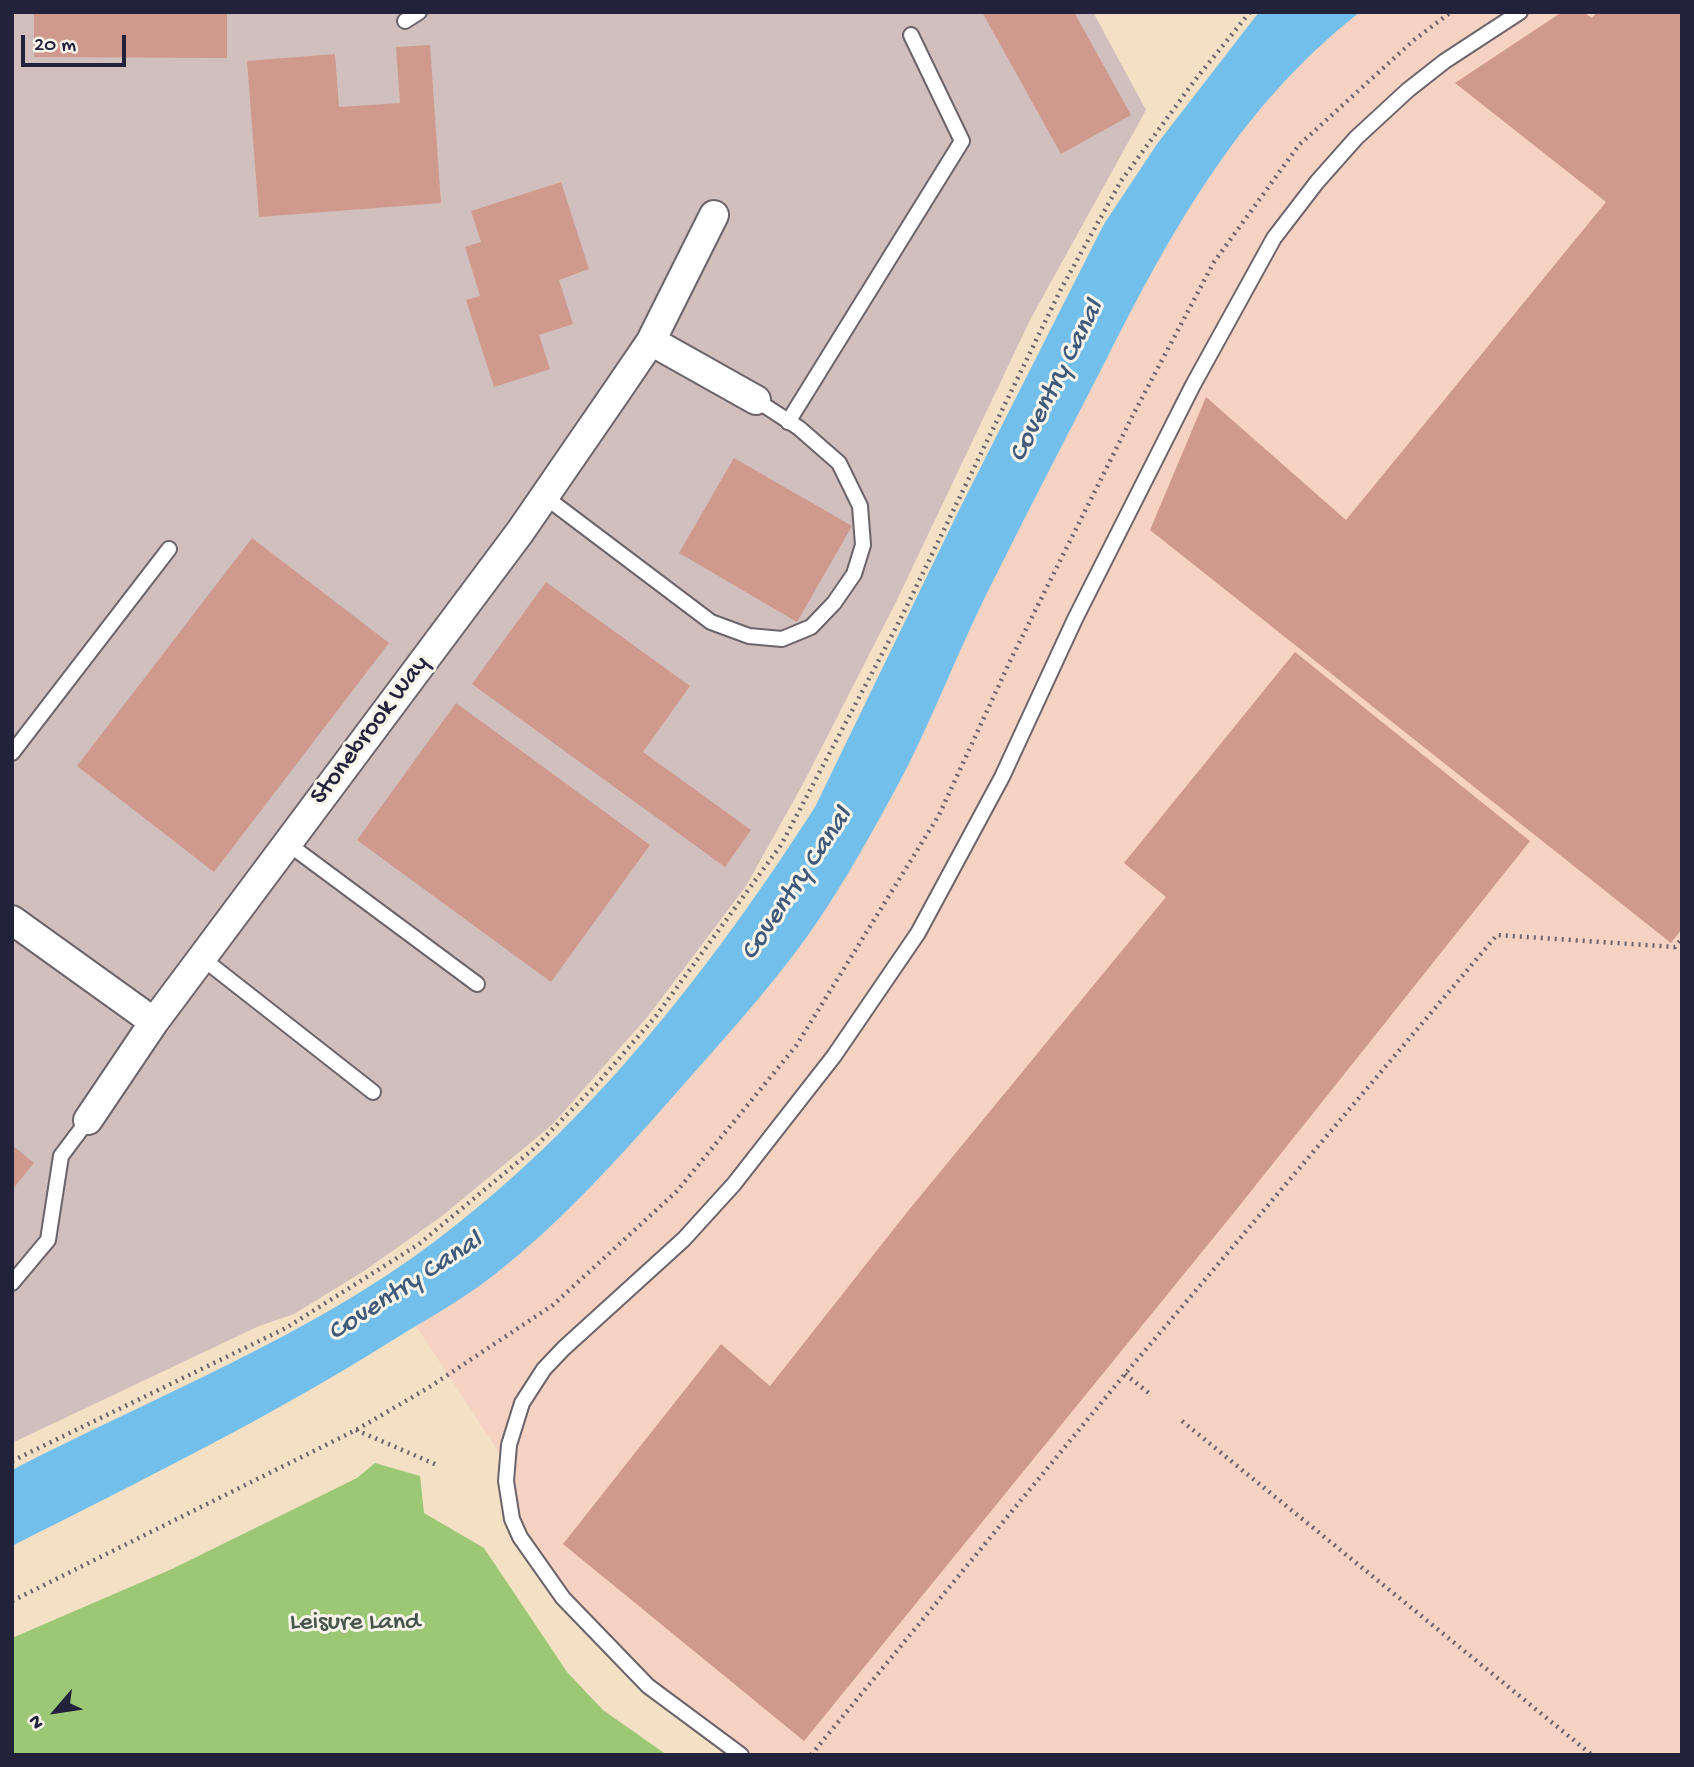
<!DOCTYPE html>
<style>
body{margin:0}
#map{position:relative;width:1694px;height:1767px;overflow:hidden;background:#f3e0c5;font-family:"Gochi Hand",sans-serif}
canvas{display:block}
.frame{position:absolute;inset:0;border:14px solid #22223b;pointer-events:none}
.north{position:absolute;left:21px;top:1676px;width:70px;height:70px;-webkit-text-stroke:5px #f7f3e8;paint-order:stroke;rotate:241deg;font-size:19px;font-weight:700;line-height:28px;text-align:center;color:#22223b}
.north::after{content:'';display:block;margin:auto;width:24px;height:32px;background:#22223b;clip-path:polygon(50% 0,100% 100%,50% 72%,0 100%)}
.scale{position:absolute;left:21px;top:35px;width:105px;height:32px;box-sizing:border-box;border:4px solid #22223b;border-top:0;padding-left:9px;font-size:21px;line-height:24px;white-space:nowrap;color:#22223b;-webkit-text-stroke:5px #f7f3e8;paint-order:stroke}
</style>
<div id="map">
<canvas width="1694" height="1767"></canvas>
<div class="frame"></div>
<div class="north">N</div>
<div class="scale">20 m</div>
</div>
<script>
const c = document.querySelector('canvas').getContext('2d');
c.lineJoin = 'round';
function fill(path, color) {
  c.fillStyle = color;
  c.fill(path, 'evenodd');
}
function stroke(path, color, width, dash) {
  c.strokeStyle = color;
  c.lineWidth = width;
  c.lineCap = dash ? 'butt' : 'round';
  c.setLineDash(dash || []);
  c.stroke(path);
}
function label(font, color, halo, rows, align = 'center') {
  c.font = font + ' "Gochi Hand",sans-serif';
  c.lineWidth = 6;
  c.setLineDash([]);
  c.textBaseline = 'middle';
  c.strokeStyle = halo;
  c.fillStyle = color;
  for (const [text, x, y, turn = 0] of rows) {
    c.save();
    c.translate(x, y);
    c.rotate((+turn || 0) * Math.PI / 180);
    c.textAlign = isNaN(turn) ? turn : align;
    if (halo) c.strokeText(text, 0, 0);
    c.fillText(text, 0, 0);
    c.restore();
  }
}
fill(new Path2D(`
 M1310,12H1682V1755H741L648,1686L587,1622L520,1537L507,1465L398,1298L755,954L1058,379Z`), '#f6d2c3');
fill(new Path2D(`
 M12,12H1093L1146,110L1030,320L896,602L804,782L746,886L649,1015L552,1125L442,1216L364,1271L294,1314L259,1326L12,1443Z`), '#d1bfbd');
fill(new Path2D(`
 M375,1463L420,1476L424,1513L484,1548L567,1672L603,1710L667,1755H12V1638L172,1569L357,1478Z`), '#9cc876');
fill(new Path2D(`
 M1259,12H1360C1241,105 1174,226 1107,358C1067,436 1026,514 987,593C953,662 926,736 888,803C863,849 836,896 806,938C767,992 721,1042 677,1092C619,1158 560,1224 490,1278C460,1301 425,1320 393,1340C271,1417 140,1481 12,1546V1470C151,1398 310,1336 434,1242C589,1126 711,969 815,807L960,508L1104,224L1157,144Z`), '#72bfec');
fill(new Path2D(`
 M34,12H227V58L34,57Z
 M982,12H1074L1131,115L1061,154Z
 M1562,12H1583L1592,18L1597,12H1682V929L1671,943L1150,530L1206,397L1346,520L1606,202L1455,83Z
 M430,45L441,203L259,217L247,61L335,54L339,107L400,103L396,47Z
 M561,182L589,269L559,280L573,324L539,335L550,369L494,387L466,300L480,296L465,247L481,242L471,211Z
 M734,458L852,526L797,622L679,553Z
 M252,538L389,643L214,872L77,766Z
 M546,582L690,686L643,752L751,830L725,867L472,684Z
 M1295,652L1530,841L1232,1215L804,1741L563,1544L721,1344L770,1386L908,1211L1166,897L1124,863Z
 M456,703L650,845L551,982L357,840Z
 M12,1145L34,1163L12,1190Z`), '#d0998e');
const service = new Path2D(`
 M405,21L419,12
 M788,422L962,141L911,35
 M544,496L711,622L749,636L782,639L811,627L834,603L854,574L863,545L860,506L839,463L799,428L756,400
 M12,753L169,549
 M287,843L477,984
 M202,958L373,1092
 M12,1283L48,1240L61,1156L88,1120
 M741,1755L648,1686L563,1598L520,1537L512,1519L506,1481L509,1445L522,1403L544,1369L564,1348L684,1239L734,1184L834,1056L918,933L1002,777L1075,619L1193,385L1274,238L1317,182L1356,138L1408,90L1445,61L1520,12`);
const minor = new Path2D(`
 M651,341L756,400
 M12,920L154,1022
 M88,1120L154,1022L520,532L617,391L651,341L714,215`);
stroke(service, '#6b646b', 18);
stroke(minor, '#6b646b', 32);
stroke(new Path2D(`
 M1125,1374L1150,1394
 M1182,1421L1592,1755
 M356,1430L437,1465
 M12,1461L286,1328L419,1244L530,1152L596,1085L656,1016L781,845L900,620L1061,289L1121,181L1195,80L1250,12
 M12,1601L356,1430L428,1388L553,1305L677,1191L796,1046L939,815L1011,659L1134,413L1214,262L1299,145L1414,40L1451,12
 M811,1755L1125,1374L1497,935L1675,947L1682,938`), '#6b646b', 4.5, [2, 5]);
stroke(service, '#fff', 14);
stroke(minor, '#fff', 28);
label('26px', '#22223b', '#f7f3e8', [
 ["Stonebrook Way",371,731,-53]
]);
label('26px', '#47544d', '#f7f3e8', [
 ["Leisure Land",355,1624]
]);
label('italic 28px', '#3e5979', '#f7f3e8', [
 ["Coventry Canal",1058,382,-63],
 ["Coventry Canal",798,885,-56],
 ["Coventry Canal",406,1288,-33]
]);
</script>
